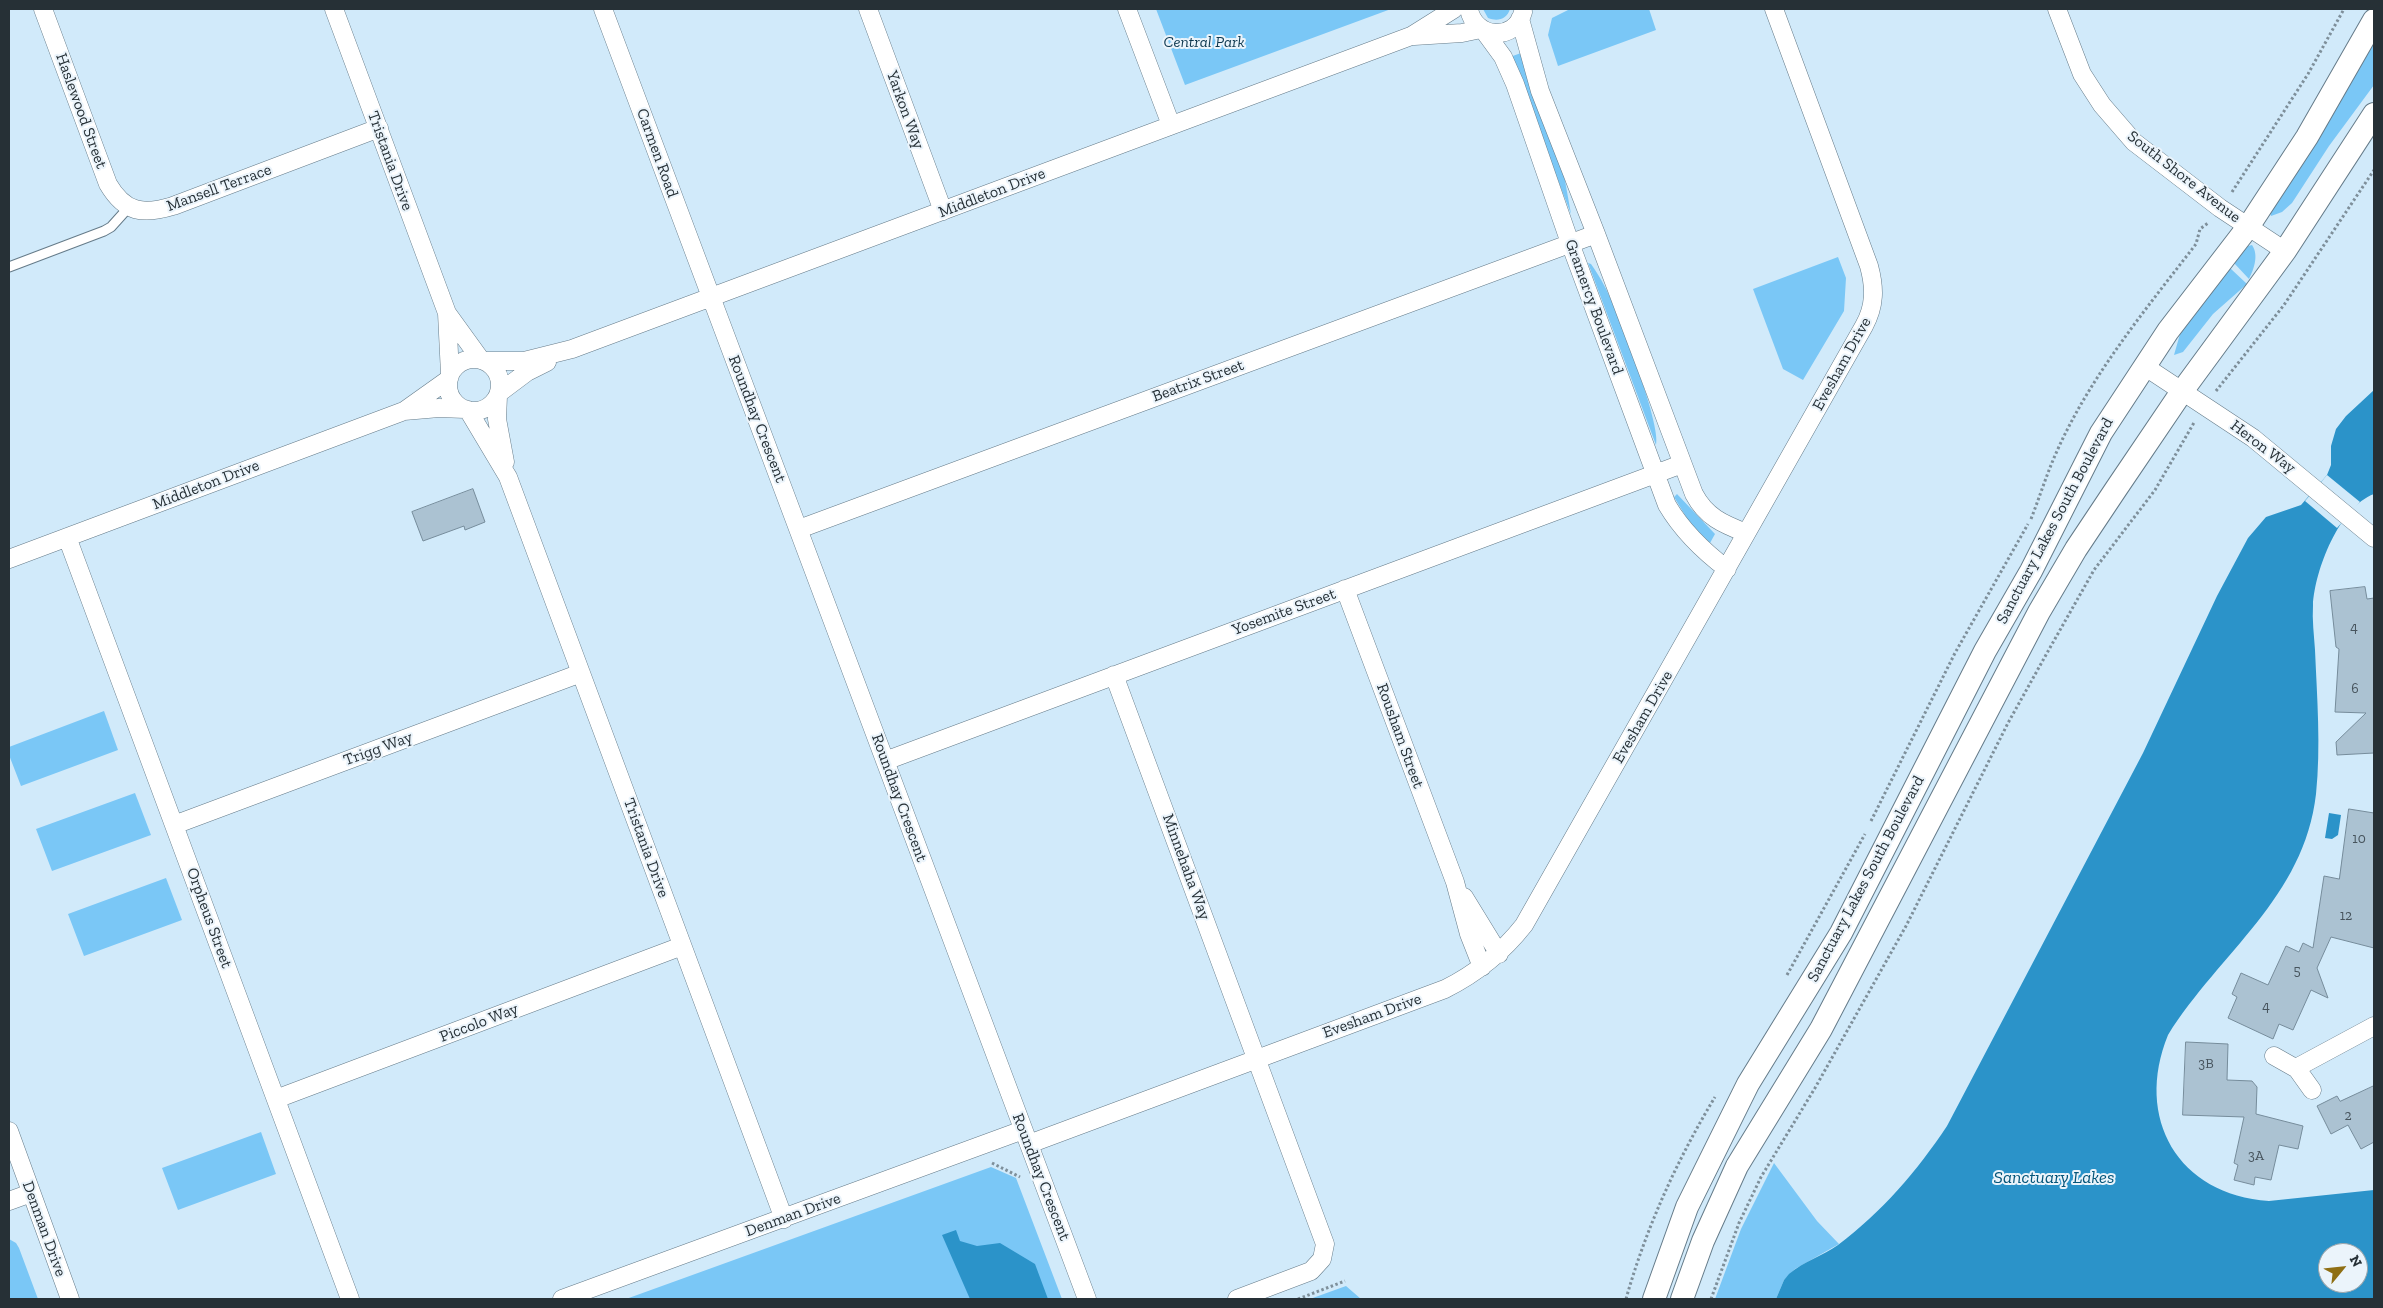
<!DOCTYPE html>
<style>
body{margin:0}
#map{position:relative;width:2383px;height:1308px;overflow:hidden;background:#d1eafa;font-family:"Zilla Slab",serif}
canvas{display:block}
.frame{position:absolute;inset:0;border:10px solid #263036;pointer-events:none}
.north{position:absolute;left:2318px;top:1243px;width:50px;height:50px;box-sizing:border-box;background:#ebf4fb;border:1px solid #9ca6ac;border-radius:50%;rotate:62deg;font-size:14px;font-weight:700;line-height:20px;text-align:center;color:#263036}
.north::after{content:'';display:block;margin:auto;width:18px;height:22px;background:#8f6f14;clip-path:polygon(50% 0,100% 100%,50% 72%,0 100%)}
</style>
<div id="map">
<canvas width="2383" height="1308"></canvas>
<div class="frame"></div>
<div class="north">N</div>
</div>
<script>
const c = document.querySelector('canvas').getContext('2d');
c.lineJoin = 'round';
function fill(path, color) {
  c.fillStyle = color;
  c.fill(path, 'evenodd');
}
function stroke(path, color, width, dash) {
  c.strokeStyle = color;
  c.lineWidth = width;
  c.lineCap = dash ? 'butt' : 'round';
  c.setLineDash(dash || []);
  c.stroke(path);
}
function label(font, color, halo, rows, align = 'center') {
  c.font = font + ' "Zilla Slab",serif';
  c.lineWidth = 4;
  c.setLineDash([]);
  c.textBaseline = 'middle';
  c.strokeStyle = halo;
  c.fillStyle = color;
  for (const [text, x, y, turn = 0] of rows) {
    c.save();
    c.translate(x, y);
    c.rotate((+turn || 0) * Math.PI / 180);
    c.textAlign = isNaN(turn) ? turn : align;
    if (halo) c.strokeText(text, 0, 0);
    c.fillText(text, 0, 0);
    c.restore();
  }
}
fill(new Path2D(`
 M1156,9H1391L1185,85Z
 M1483,9H1510C1507,19 1498,22 1488,18Z
 M1570,9H1649L1656,30L1558,66L1548,35L1552,18Z
 M2374,43V85L2329,146L2292,203L2282,212L2271,216L2270,213L2329,121Z
 M1521,53L1564,175L1571,214L1510,57Z
 M2252,245C2259,255 2254,269 2249,279L2234,263L2248,246Z
 M1838,257L1846,278L1844,311L1803,380L1783,369L1753,289Z
 M1588,263L1591,264C1596,271 1601,279 1605,287C1617,309 1662,426 1656,445Z
 M2230,268L2247,284L2213,314L2183,352L2174,355L2180,334Z
 M1677,494L1715,534L1710,543L1691,525L1674,497Z
 M104,711L118,750L21,786L9,755V747Z
 M135,793L151,835L52,871L36,829Z
 M166,878L182,920L84,956L68,914Z
 M261,1132L276,1174L178,1210L162,1168Z
 M1774,1163L1817,1221L1839,1244L1795,1269L1784,1280L1776,1299H1715L1741,1229Z
 M991,1167L1016,1178L1062,1299H626Z
 M9,1239L16,1243L19,1248L38,1299H9Z
 M1346,1286L1361,1299H1310Z`), '#7ac7f6');
fill(new Path2D(`
 M2374,390V494C2339,507 2315,570 2313,605C2312,620 2314,635 2315,650C2317,697 2321,747 2316,794C2304,898 2220,952 2168,1035C2134,1118 2178,1195 2269,1201L2374,1190V1299H1776L1784,1280L1789,1274C1804,1261 1823,1256 1838,1245C1882,1212 1917,1171 1947,1126L2143,753L2217,596L2248,538L2266,517L2301,505L2327,475L2331,465V446L2336,429L2346,416ZM2328,1253H2358V1283H2328Z
 M2329,813L2341,815L2338,835L2332,839L2325,838Z
 M956,1230L960,1241L977,1246L1000,1243L1035,1264L1048,1299H970L942,1235Z`), '#2b93c9');
fill(new Path2D(`
 M2327,475L2360,502L2337,528L2305,501Z`), '#d1eafa');
const building = new Path2D(`
 M473,489L485,522L465,530L464,526L423,541L412,512Z
 M2365,587L2367,599L2374,598V753L2337,755L2336,742L2366,713L2335,712L2339,649L2336,647L2330,591Z
 M2349,809L2374,813V948L2331,937L2317,968L2328,998L2311,990L2293,1030L2279,1024L2273,1039L2228,1018L2237,997L2232,994L2241,973L2268,985L2286,946L2299,952L2303,943L2313,948L2324,876L2339,879Z
 M2186,1042L2228,1044L2227,1080L2252,1081L2257,1087L2256,1114L2303,1126L2298,1149L2279,1145L2271,1180L2255,1177L2254,1185L2234,1180L2238,1165L2234,1163L2244,1117L2183,1115Z
 M2374,1086V1142L2361,1149L2348,1125L2331,1134L2317,1106L2337,1096L2340,1101Z`);
fill(building, '#abc2d2');
stroke(building, '#768c9b', 1);
const service = new Path2D(`
 M9,267L104,231L111,227L129,207`);
const minor = new Path2D(`
 M43,9L108,184C125,213 143,215 173,206L379,128
 M334,9L447,313L481,360
 M603,9L1087,1299
 M868,9L943,211
 M1127,9L1171,125
 M1469,9C1474,38 1515,43 1523,12
 M2057,9L2082,74L2102,105L2134,142L2220,208L2285,251
 M1520,19L1540,91L1596,234L1694,494C1706,517 1723,524 1746,533
 M1484,31L1503,57L1515,84L1570,243L1667,505C1683,532 1703,551 1727,569
 M1414,36L1462,33L1481,29
 M447,313L450,374
 M448 385a26 26 0 1 1 52 0a26 26 0 1 1-52 0Z
 M485,361H524L572,349L1411,36L1454,9
 M2144,366L2253,438L2374,538
 M499,393L527,372L547,362
 M498,396L497,419L505,462
 M468,410L508,477L784,1219
 M404,411L449,379
 M799,529L1596,234
 M67,537L350,1299
 M9,559L404,411L439,408L465,409
 M1345,589L1455,882L1469,934L1482,967
 M1114,675L1325,1244L1322,1259L1311,1271L1237,1299
 M885,761L1682,464
 M174,825L581,673
 M1464,897L1499,954
 M2274,1056L2297,1069L2312,1090
 M2296,1068L2374,1026
 M276,1099L682,946
 M9,1131L70,1299
 M1029,1144L1445,989C1477,973 1502,953 1524,925L1864,326C1875,306 1875,288 1869,266L1774,9
 M9,1201L31,1193
 M562,1299L1023,1130`);
const tertiary = new Path2D(`
 M1654,1299L1687,1207L1748,1084L1841,933L1985,651L2031,571L2101,433L2168,331L2248,227L2307,137L2374,20
 M1682,1299L1703,1241L1737,1166L1821,1029L2039,612L2076,549L2116,489L2183,390L2285,251L2374,114`);
stroke(service, '#657b89', 11);
stroke(minor, '#657b89', 19);
stroke(tertiary, '#657b89', 24);
stroke(new Path2D(`
 M2232,192L2308,74L2344,9
 M2216,391L2284,305L2374,170
 M2031,519C2040,496 2047,473 2057,451C2091,375 2146,309 2196,244L2200,229L2208,223
 M1871,821L1955,653L2028,524
 M1787,975L1865,834
 M992,1163L1020,1177
 M1298,1299L1345,1281
 M1626,1299C1646,1228 1677,1160 1715,1097
 M1711,1299L1739,1223L1761,1177L1815,1088L1906,926L2008,723L2047,653L2094,570L2155,490L2195,421`), '#7e8f9a', 3, [2.5, 2.5]);
stroke(service, '#fff', 9);
stroke(minor, '#fff', 18);
stroke(tertiary, '#fff', 22);
label('14px', '#47545d', null, [
 ["4",2354,628],
 ["6",2355,689],
 ["10",2359,839],
 ["12",2346,916],
 ["5",2297,971],
 ["4",2266,1007],
 ["3B",2206,1064],
 ["2",2348,1116],
 ["3A",2256,1156]
]);
label('italic 16px', '#0e384f', '#ebf4fb', [
 ["Central Park",1204,42]
]);
label('16px', '#263036', '#ebf4fb', [
 ["Yarkon Way",905,110,70],
 ["Haslewood Street",81,111,70],
 ["Carmen Road",657,153,70],
 ["Tristania Drive",390,161,70],
 ["South Shore Avenue",2184,177,38],
 ["Mansell Terrace",219,188,-20],
 ["Middleton Drive",992,193,-21],
 ["Gramercy Boulevard",1594,307,70],
 ["Evesham Drive",1842,364,-61],
 ["Beatrix Street",1198,381,-20],
 ["Roundhay Crescent",757,419,69],
 ["Heron Way",2263,447,37],
 ["Middleton Drive",206,485,-21],
 ["Sanctuary Lakes South Boulevard",2055,521,-62],
 ["Yosemite Street",1284,612,-20],
 ["Evesham Drive",1643,717,-60],
 ["Rousham Street",1400,736,70],
 ["Trigg Way",378,749,-20],
 ["Roundhay Crescent",899,798,70],
 ["Tristania Drive",646,848,70],
 ["Minnehaha Way",1186,867,70],
 ["Sanctuary Lakes South Boulevard",1866,879,-62],
 ["Orpheus Street",209,918,70],
 ["Evesham Drive",1372,1016,-20],
 ["Piccolo Way",479,1023,-21],
 ["Roundhay Crescent",1041,1177,69],
 ["Denman Drive",793,1215,-20],
 ["Denman Drive",44,1229,70]
]);
label('italic 18px', '#04557a', '#ebf4fb', [
 ["Sanctuary Lakes",2054,1178]
]);
</script>
